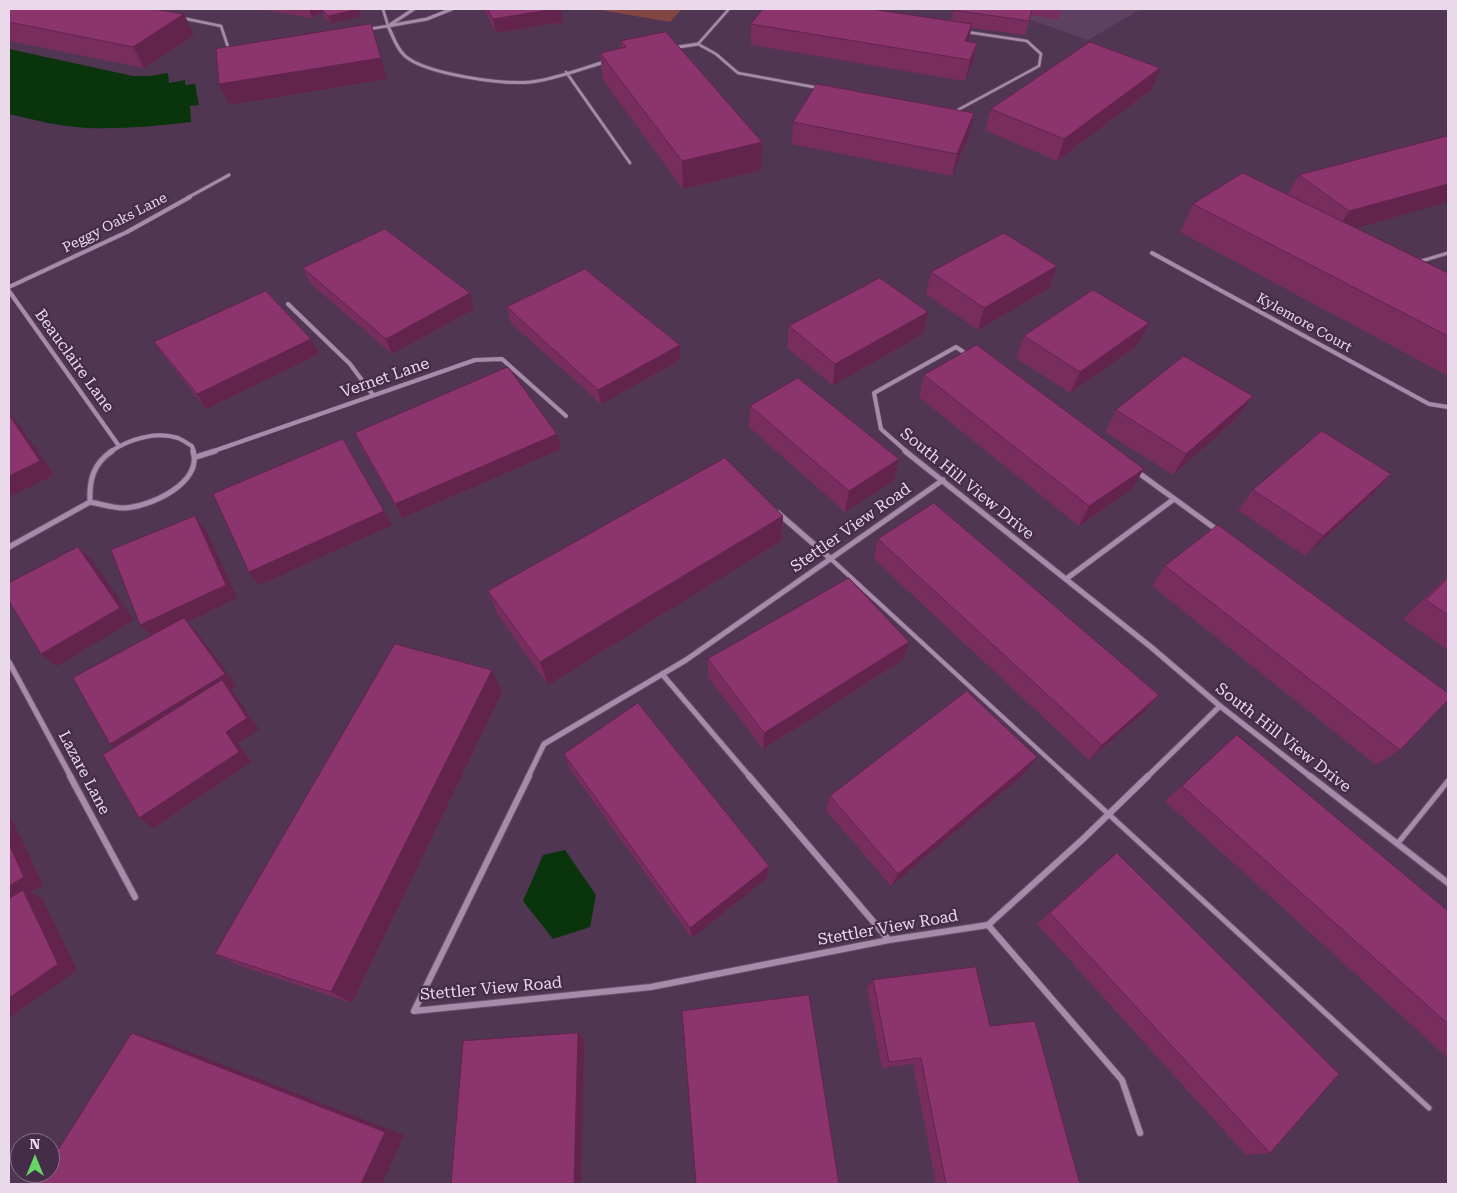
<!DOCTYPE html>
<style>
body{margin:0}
#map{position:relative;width:1457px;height:1193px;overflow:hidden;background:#503653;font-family:"Roboto Serif",serif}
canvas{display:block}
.frame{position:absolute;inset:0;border:10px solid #e9d9eb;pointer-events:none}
.north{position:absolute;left:10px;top:1133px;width:50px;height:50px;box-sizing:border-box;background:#452c48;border:1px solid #877189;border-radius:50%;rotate:0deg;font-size:14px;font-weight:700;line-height:20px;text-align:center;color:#e9d9eb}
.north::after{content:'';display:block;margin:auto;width:18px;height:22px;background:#68d465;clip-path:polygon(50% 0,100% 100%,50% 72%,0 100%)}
</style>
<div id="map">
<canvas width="1457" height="1193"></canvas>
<div class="frame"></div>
<div class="north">N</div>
</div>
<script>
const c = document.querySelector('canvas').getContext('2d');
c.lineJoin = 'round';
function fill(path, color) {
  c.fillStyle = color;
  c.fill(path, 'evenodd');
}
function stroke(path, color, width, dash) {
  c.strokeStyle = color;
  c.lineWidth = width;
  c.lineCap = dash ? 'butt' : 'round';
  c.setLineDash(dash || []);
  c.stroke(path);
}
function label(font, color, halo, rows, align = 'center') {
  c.font = font + ' "Roboto Serif",serif';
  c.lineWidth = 4.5;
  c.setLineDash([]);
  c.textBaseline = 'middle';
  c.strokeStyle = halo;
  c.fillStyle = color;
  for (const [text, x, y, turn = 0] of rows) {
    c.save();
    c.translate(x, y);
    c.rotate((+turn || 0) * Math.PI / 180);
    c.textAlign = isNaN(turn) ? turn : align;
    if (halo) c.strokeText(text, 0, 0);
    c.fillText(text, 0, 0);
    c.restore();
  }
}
fill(new Path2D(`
 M962,9H1141L1088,40L1034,21Z`), '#5e4062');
fill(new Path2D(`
 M595,9H682L670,22Z`), '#834543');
fill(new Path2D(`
 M9,49L133,76H149L168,73L169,83L185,80V85L195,84L199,105L190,106L191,122C157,126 123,129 88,128C61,127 35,120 9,114Z
 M565,850L596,895L590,927L553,939L523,901L543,855Z`), '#0a340b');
const serviceFar3 = new Path2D(`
 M729,9L698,44L716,54L738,73L819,88
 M182,18L221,26L229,50
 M369,29L388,26L383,9
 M566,72L630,163
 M954,112L1039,66L1041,54L1027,41L967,32`);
const serviceFar2 = new Path2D(`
 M1418,262L1448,253`);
const serviceFar1 = new Path2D(`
 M831,559L1068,777`);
const service = new Path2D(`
 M1067,776L1429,1108
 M1398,843L1448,781`);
const minorFar3 = new Path2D(`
 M414,9L388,26L427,19L452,9
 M388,26C393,36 396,48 405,56C426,74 502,85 531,82C557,79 583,68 608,61
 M672,48L698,44
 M187,198L229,175`);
const minorFar2 = new Path2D(`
 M1152,253L1429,404L1448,407
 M9,287L127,232L190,197
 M9,291L119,446
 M288,304L350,364L373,395
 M110,452C129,439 156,431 178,438C183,440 188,444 192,446L194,452
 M211,452L475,360L502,359L566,416
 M907,452L881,429L874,393L956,347L968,355`);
const minorFar1 = new Path2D(`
 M112,451C93,464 89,480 90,502C101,504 113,508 124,508C150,507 203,483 193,451
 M905,451L1151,647L1220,706L1311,777
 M196,457L215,451
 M1136,471L1220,532
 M778,513L831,559
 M9,547L90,502
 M1066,579L1174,499
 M9,662L71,777
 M662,674L750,777
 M528,777L544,744L686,660L943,480
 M1147,777L1220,706`);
const minor = new Path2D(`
 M70,776L135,897
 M529,776L414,1011L651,987L889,940L988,925L1083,839L1148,776
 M749,776L889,940
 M1310,776L1448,883
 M988,925L1122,1080L1140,1133`);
stroke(serviceFar3, '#67526a', 4);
stroke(serviceFar2, '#67526a', 4.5);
stroke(serviceFar1, '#67526a', 5.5);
stroke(service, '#67526a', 7);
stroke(minorFar3, '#67526a', 4.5);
stroke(minorFar2, '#67526a', 5);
stroke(minorFar1, '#67526a', 7);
stroke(minor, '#67526a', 8);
stroke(serviceFar3, '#a88bab', 2.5);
stroke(serviceFar2, '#a88bab', 3);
stroke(serviceFar1, '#a88bab', 4);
stroke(service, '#a88bab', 5);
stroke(minorFar3, '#a88bab', 3);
stroke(minorFar2, '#a88bab', 4);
stroke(minorFar1, '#a88bab', 5);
stroke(minor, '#a88bab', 6);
fill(new Path2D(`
 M9,9L184,14L194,35L144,68L9,41Z
 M259,9H359L361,16L331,24L324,16L323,11L312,18Z
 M484,9H561L563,22L496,33Z
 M954,9H1062L1058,19L1031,15L1025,35L971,28L968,42L977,43L972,65L965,81L751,45V24L951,21Z
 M621,41L762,142L761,170L683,189L603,80L600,53L622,48Z
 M1152,89L1057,161L985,130L991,109Z
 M793,122L969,135L952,176L792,144Z
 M1448,136L1355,228L1448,273V376L1180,232L1193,204L1287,195L1299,175Z
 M1057,266L1049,288L978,330L926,294L931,272Z
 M303,268L470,293L474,309L392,354L310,283Z
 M507,307L680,360L601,404L511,323Z
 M928,312L923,334L833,385L787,348L789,326Z
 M1024,336L1138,345L1070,393L1016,358Z
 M311,339L319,354L206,409L165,357L154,342Z
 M924,375L1132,489L1079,526L919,397Z
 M1253,396L1238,417L1173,475L1105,432L1116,410Z
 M750,406L899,459L894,480L845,512L749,427Z
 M355,433L561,449L402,518L362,448Z
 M1253,490L1372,495L1305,556L1238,510Z
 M783,516L781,541L548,685L498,615L488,591Z
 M878,539L1144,712L1089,760L874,559Z
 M1165,566L1400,750L1376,765L1152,586Z
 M1448,576V650L1403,619Z
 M909,642L903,660L763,749L708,677V659Z
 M502,692L352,1003L241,966L215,954Z
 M1237,735L1448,911V1058L1165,801Z
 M564,754L769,866L767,878L692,938L570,769Z
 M1026,772L891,886L826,810L830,796Z
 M1102,865L1270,1153L1246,1155L1037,924Z
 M873,980L990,1026L1080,1184H936L913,1064L882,1068L867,988Z`), '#782d5f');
fill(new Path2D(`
 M309,9H322L323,11L312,18Z
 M359,9L361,16L331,24L328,16Z
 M554,9H561L563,22L496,33L493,19Z
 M184,14L194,35L144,68L133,47Z
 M371,24L387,79L229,105L219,84Z
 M972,24L968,46L965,41Z
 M977,43L972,65L965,81L970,60Z
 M1160,68L1152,89L1057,161L1064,139Z
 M974,113L969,135L952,176L957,154Z
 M762,142L761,170L683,189L682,161Z
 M1448,184V202L1335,234L1349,211Z
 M1057,266L1049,288L978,330L984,308Z
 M470,293L474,309L392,354L386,339Z
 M928,312L923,334L833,385L835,364Z
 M1149,323L1138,345L1070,393L1080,372Z
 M311,339L319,354L206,409L197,394Z
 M680,345V360L601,404L598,390Z
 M1253,396L1238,417L1173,475L1186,454Z
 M9,413L17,422L54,475L9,497Z
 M557,434L561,449L402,518L395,504Z
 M899,459L894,480L845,512L849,491Z
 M1144,469L1132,489L1079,526L1089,506Z
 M1391,474L1372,495L1305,556L1323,536Z
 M384,511L392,525L259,585L249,572Z
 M195,516L206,530L237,598L187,622L196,631L237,686L231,690L233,692L259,729L238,743L251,762L154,828L139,818L125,755L110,744L154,638L140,625Z
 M783,516L781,541L548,685L540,662Z
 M78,547L92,560L134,620L57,666L41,654Z
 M909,642L903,660L763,749L764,733Z
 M492,670L502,692L352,1003L331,992Z
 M1159,695L1144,712L1089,760L1102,745Z
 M1037,757L1026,772L891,886L898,874Z
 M9,814L10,815L43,885L30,893L42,898L77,970L9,1018Z
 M769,866L767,878L692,938L690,928Z
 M132,1033L164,1042L404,1135L382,1184H361Z
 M578,1033L584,1040L581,1184H574Z`), '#62244d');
const building = new Path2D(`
 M9,9H154L184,14L133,47L9,22Z
 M322,9H359L328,16Z
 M488,9H554L493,19Z
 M763,9H871L972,24L965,41L977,43L970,60L751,24Z
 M954,9H1032L1029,21L953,10Z
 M371,24L381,58L219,84L216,49Z
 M666,32L762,142L682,161L600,53L626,47L621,41Z
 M1090,42L1160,68L1064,139L991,109Z
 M817,84L974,113L957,154L793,122Z
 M1448,136V184L1349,211L1299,175Z
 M1243,173L1448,273V336L1193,204Z
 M385,229L470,293L386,339L303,268Z
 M1004,233L1057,266L984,308L931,272Z
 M585,269L680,345L598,390L507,307Z
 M880,278L928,312L835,364L789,326Z
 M1093,290L1149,323L1080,372L1024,336Z
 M266,291L311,339L197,394L154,342Z
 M977,345L1144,469L1089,506L924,375Z
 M1184,356L1253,396L1186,454L1116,410Z
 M508,367L557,434L395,504L355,433Z
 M798,378L899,459L849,491L750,406Z
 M9,415L40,461L9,476Z
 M1322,431L1391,474L1323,536L1253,490Z
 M343,439L384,511L249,572L213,494Z
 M725,458L783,516L540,662L488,591Z
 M934,503L1159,695L1102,745L878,539Z
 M195,516L226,585L140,625L111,550Z
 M1218,525L1448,693V700L1400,750L1165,566Z
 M78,547L120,608L41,654L9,601V583Z
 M849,578L909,642L764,733L708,659Z
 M1448,578V615L1426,600Z
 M184,618L225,674L110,744L73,678Z
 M395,644L492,670L331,992L215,954Z
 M222,680L247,718L226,732L239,752L139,818L103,755Z
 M967,691L1037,757L898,874L830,796Z
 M638,703L769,866L690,928L564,754Z
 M1237,735L1448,911V1024L1182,786Z
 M9,844L24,877L9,886Z
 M1117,853L1339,1074L1270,1153L1050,913Z
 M23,890L58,964L9,998V899Z
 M976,967L990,1026L1035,1021L1080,1184H946L921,1058L889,1062L873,980Z
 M809,995L839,1184H696L682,1011Z
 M132,1033L385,1132L361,1184H37L44,1173H50V1163Z
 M578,1033L574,1184H451L463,1041Z`);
fill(building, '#8c346e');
stroke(building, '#62244d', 1);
label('14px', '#e9d9eb', '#452c48', [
 ["Peggy Oaks Lane",115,223,-27],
 ["Kylemore Court",1304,323,29]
]);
label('16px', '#e9d9eb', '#452c48', [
 ["Beauclaire Lane",74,361,54],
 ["Vernet Lane",385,378,-19],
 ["South Hill View Drive",967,484,39],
 ["Stettler View Road",851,528,-35],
 ["South Hill View Drive",1283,738,38],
 ["Lazare Lane",84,773,62],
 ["Stettler View Road",888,928,-10],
 ["Stettler View Road",491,989,-5]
]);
</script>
